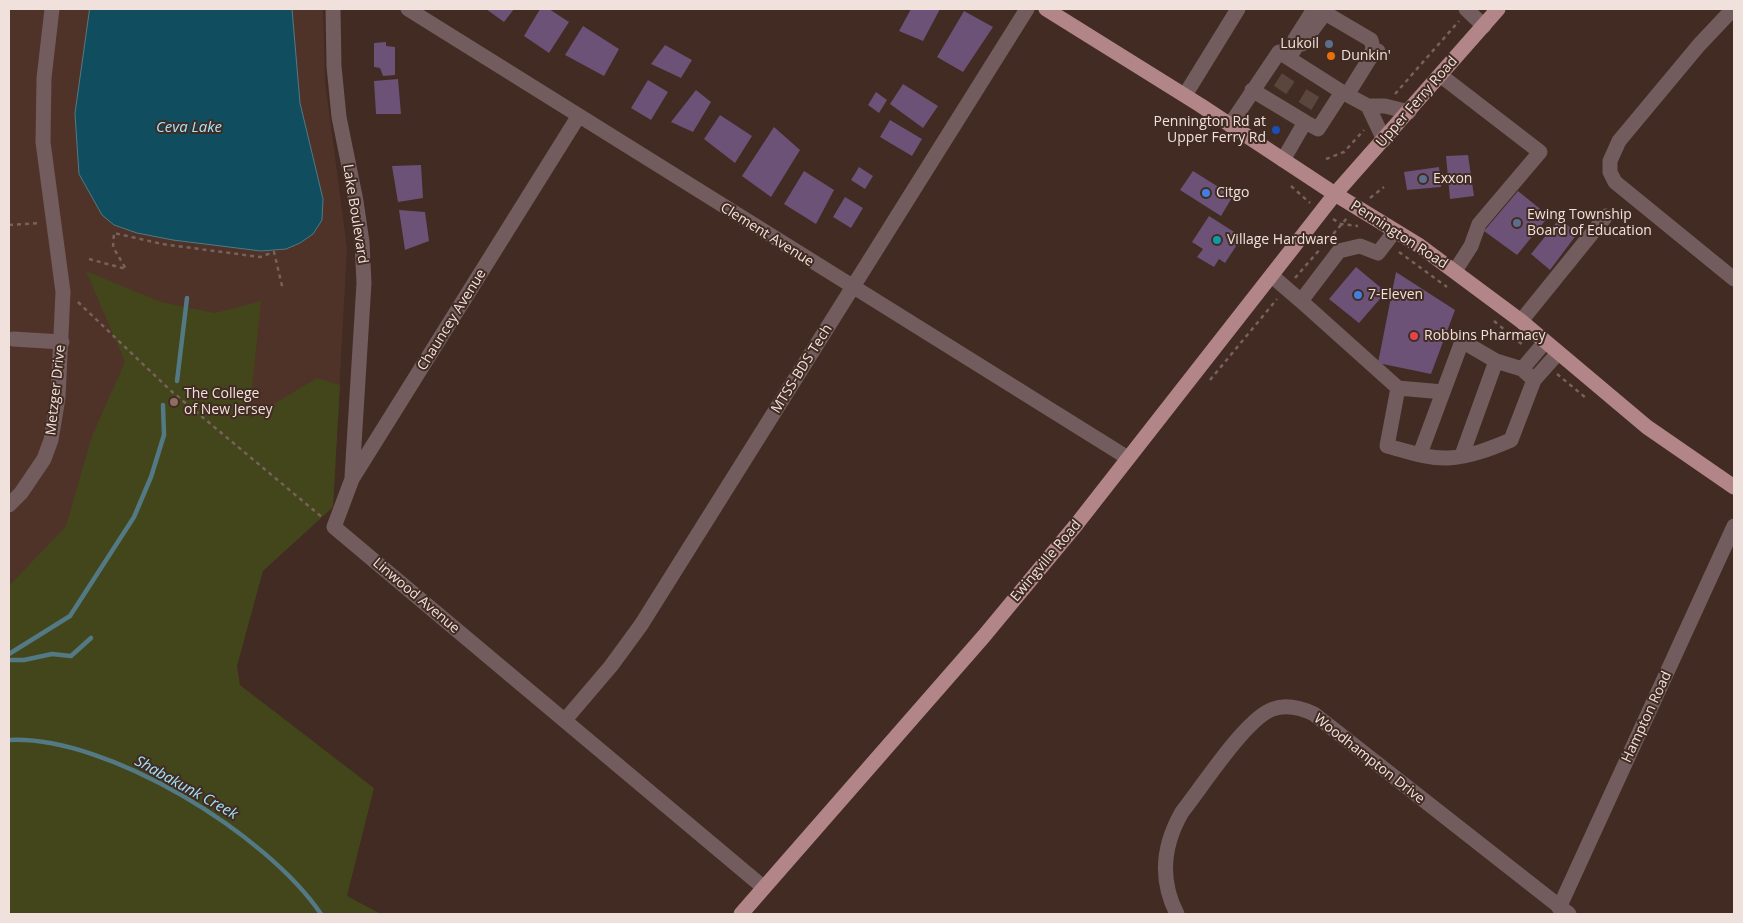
<!DOCTYPE html>
<style>
body{margin:0}
#map{position:relative;width:1743px;height:923px;overflow:hidden;background:#412b22;font-family:"Open Sans",sans-serif}
canvas{display:block}
.frame{position:absolute;inset:0;border:10px solid #f1e1dc;pointer-events:none}
</style>
<div id="map">
<canvas width="1743" height="923"></canvas>
<div class="frame"></div>
</div>
<script>
const c = document.querySelector('canvas').getContext('2d');
c.lineJoin = 'round';
function fill(path, color) {
  c.fillStyle = color;
  c.fill(path, 'evenodd');
}
function stroke(path, color, width, dash) {
  c.strokeStyle = color;
  c.lineWidth = width;
  c.lineCap = dash ? 'butt' : 'round';
  c.setLineDash(dash || []);
  c.stroke(path);
}
function label(font, color, halo, rows, align = 'center') {
  c.font = font + ' "Open Sans",sans-serif';
  c.lineWidth = 4;
  c.setLineDash([]);
  c.textBaseline = 'middle';
  c.strokeStyle = halo;
  c.fillStyle = color;
  for (const [text, x, y, turn = 0] of rows) {
    c.save();
    c.translate(x, y);
    c.rotate((+turn || 0) * Math.PI / 180);
    c.textAlign = isNaN(turn) ? turn : align;
    if (halo) c.strokeText(text, 0, 0);
    c.fillText(text, 0, 0);
    c.restore();
  }
}
fill(new Path2D(`
 M9,9H323L325,82L347,248L333,507L9,802Z`), '#4f3328');
fill(new Path2D(`
 M86,271L161,302L215,313L261,301L249,419L317,378L340,385L333,507L263,571L237,666L240,685L374,788L347,896L381,914H9V586L66,526L92,436L125,362Z`), '#43451a');
const water = new Path2D(`
 M90,9H292L300,103L323,199L322,220L313,234L300,243L286,249L261,251L173,240L137,233L114,225L102,215L79,174L75,114Z`);
fill(water, '#0f4d5f');
stroke(water, '#537984', 1);
stroke(new Path2D(`
 M177,381L187,298
 M9,654L70,616L134,517L151,477L164,435L163,405
 M9,660H24L52,654L71,656L91,638
 M9,740C107,735 267,834 321,914`), '#537984', 4.5);
fill(new Path2D(`
 M486,9H514L504,22Z
 M540,9H549L569,22L549,53L524,36Z
 M911,9H940L923,41L899,31Z
 M964,11L993,27L963,72L937,57Z
 M583,26L619,49L604,76L565,55Z
 M386,42V46L395,47V75L383,76L380,68L374,67V43Z
 M665,45L692,60L681,78L651,64Z
 M398,79L401,114H376L374,81Z
 M648,80L668,92L651,120L631,108Z
 M903,84L938,106L923,128L890,104Z
 M696,90L711,102L693,132L671,122Z
 M876,92L887,100L879,113L868,105Z
 M720,115L752,136L735,163L704,139Z
 M890,120L922,139L912,156L880,137Z
 M774,127L800,150L771,197L742,176Z
 M1468,155L1474,196L1450,199L1446,156Z
 M421,165L423,198L398,202L392,166Z
 M859,167L873,176L865,189L851,180Z
 M1439,167L1441,187L1407,190L1404,172Z
 M804,171L834,190L816,224L784,204Z
 M1193,171L1233,196L1221,216L1180,190Z
 M1518,191L1549,216L1517,255L1484,231Z
 M845,197L863,208L851,228L833,217Z
 M399,210L425,212L429,241L405,250Z
 M1209,216L1242,237L1225,263L1219,259L1214,267L1197,257L1203,249L1192,242Z
 M1560,218L1577,234L1550,270L1531,254Z
 M1356,267L1386,292L1359,323L1329,299Z
 M1396,272L1455,310L1431,374L1378,363Z`), '#6c5277');
stroke(new Path2D(`
 M1280,90L1292,72
 M1305,106L1316,88`), '#5b463e', 15, [15, 8]);
stroke(new Path2D(`
 M1395,94L1459,21
 M1326,159L1344,152L1364,130
 M1291,186L1310,203
 M1370,198L1384,187
 M1333,219L1341,224L1358,226
 M9,225L40,223
 M1328,240L1347,218
 M1399,252L1447,287
 M89,259L126,269L113,247L114,233L162,244L260,257L274,252L283,290
 M1295,278L1321,248
 M78,302L170,390L323,518
 M1494,321L1524,346
 M1557,374L1586,398
 M1210,380L1277,299`), '#77625b', 2.5, [4, 4]);
stroke(new Path2D(`
 M333,9L334,66L339,117L356,201L362,242L364,283L352,477
 M408,9L1128,458
 M1466,9L1484,26
 M1733,9L1699,45L1619,141L1610,161V172L1615,182L1734,279
 M1296,42L1295,39L1314,9
 M1289,58L1297,45L1302,44L1325,13L1371,40L1373,48L1370,58
 M1440,75L1540,152L1479,224L1471,246L1455,271
 M1252,90L1305,122
 M1342,92L1368,106H1385L1409,112
 M1185,95L1238,9
 M1347,95L1370,58L1378,51
 M1368,106L1384,140
 M578,117L352,479L334,527L763,887
 M1230,125L1279,52L1342,92L1318,129L1305,122L1283,160
 M1272,276L1301,301L1339,251L1360,246L1378,253L1395,231
 M1301,301L1398,388L1387,446C1406,451 1428,459 1448,458C1470,457 1492,448 1511,440L1534,380L1558,353
 M1521,321L1606,216
 M13,339L62,342
 M1522,369L1545,342
 M1398,388L1443,392
 M1420,454L1461,344H1467L1496,361L1522,369L1534,380
 M1462,455L1496,361
 M9,505L21,493L44,459L51,440L58,398L63,292L43,142L44,78L52,9
 M565,720L611,666L641,625L1027,9
 M1559,908L1734,526
 M1177,914C1159,879 1163,845 1182,812C1202,787 1246,718 1273,709C1287,704 1301,708 1314,714L1569,914`), '#725c5e', 15);
stroke(new Path2D(`
 M1046,9L1200,105L1335,194L1420,246L1521,321L1647,427L1734,487
 M741,914L984,636L1076,525L1335,194L1498,9`), '#b28589', 15);
for (const [x, y, r, color] of [
 [1329,44,5,"#5c6f8a"],
 [1331,56,5,"#e8710a"],
 [1276,130,5,"#1a4fb4"],
 [1423,179,5,"#5c6f8a"],
 [1206,193,5,"#3f7fe0"],
 [1517,223,5,"#5c6f8a"],
 [1217,240,5,"#0f9aa8"],
 [1358,295,5,"#3f7fe0"],
 [1414,336,5,"#e0444e"],
 [174,402,5,"#8d6e63"]
]) {
  const dot = new Path2D();
  dot.arc(x, y, r, 0, 2 * Math.PI);
  c.fillStyle = color;
  c.fill(dot);
  stroke(dot, '#412b22', 2);
}
label('14px', '#f1e1dc', '#412b22', [
 ["Lukoil",1319,44,"right"],
 ["Dunkin'",1341,56],
 ["Pennington Rd at",1266,122,"right"],
 ["Upper Ferry Rd",1266,138,"right"],
 ["Exxon",1433,179],
 ["Citgo",1216,193],
 ["Ewing Township",1527,215],
 ["Board of Education",1527,231],
 ["Village Hardware",1227,240],
 ["7-Eleven",1368,295],
 ["Robbins Pharmacy",1424,336],
 ["The College",184,394],
 ["of New Jersey",184,410]
], 'left');
label('14px', '#f1e1dc', '#412b22', [
 ["Upper Ferry Road",1417,102,-49],
 ["Lake Boulevard",355,214,81],
 ["Clement Avenue",767,235,32],
 ["Pennington Road",1399,235,33],
 ["Chauncey Avenue",452,320,-58],
 ["MTSS-BDS Tech",802,369,-58],
 ["Metzger Drive",56,390,-84],
 ["Ewingville Road",1046,561,-50],
 ["Linwood Avenue",416,596,40],
 ["Hampton Road",1647,717,-65],
 ["Woodhampton Drive",1369,759,38]
]);
label('italic 15px', '#a0e6fe', '#412b22', [
 ["Ceva Lake",189,128],
 ["Shabakunk Creek",186,788,29]
]);
</script>
